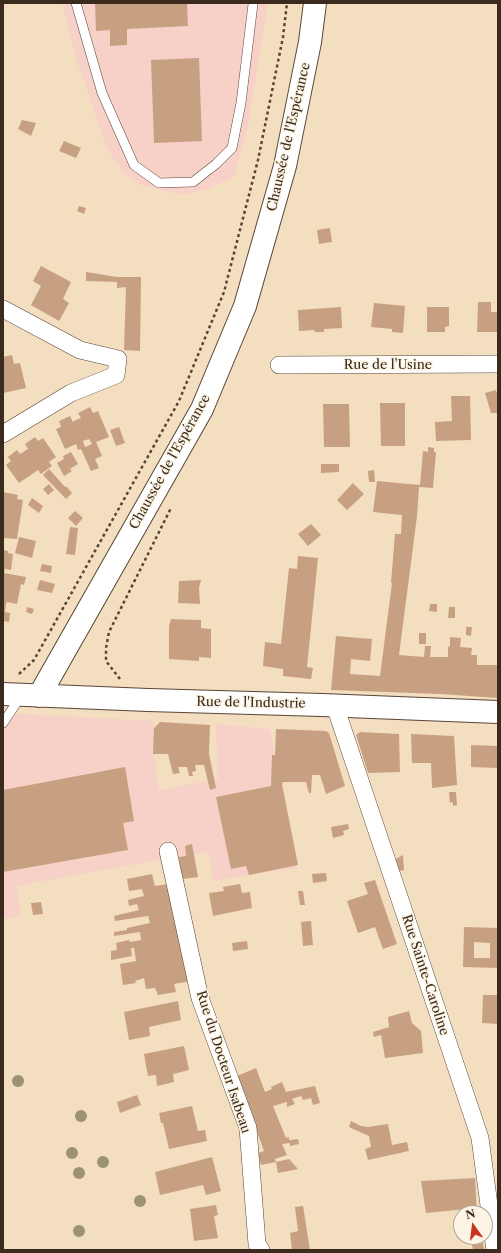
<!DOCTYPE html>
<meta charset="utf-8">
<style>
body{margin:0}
#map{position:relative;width:501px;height:1253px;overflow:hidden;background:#f4dec0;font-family:"Libre Caslon Text",serif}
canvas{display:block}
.frame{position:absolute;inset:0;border:4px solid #3b2a1e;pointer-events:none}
.north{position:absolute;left:453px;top:1205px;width:40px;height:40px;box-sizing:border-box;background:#fcf5e5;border:1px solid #afa495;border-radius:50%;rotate:346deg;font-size:11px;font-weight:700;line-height:16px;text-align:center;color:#3b2a1e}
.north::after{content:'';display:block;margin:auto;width:14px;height:18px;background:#c8321e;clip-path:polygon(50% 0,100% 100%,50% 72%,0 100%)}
</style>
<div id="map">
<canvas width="501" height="1253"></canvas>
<div class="frame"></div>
<div class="north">N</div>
</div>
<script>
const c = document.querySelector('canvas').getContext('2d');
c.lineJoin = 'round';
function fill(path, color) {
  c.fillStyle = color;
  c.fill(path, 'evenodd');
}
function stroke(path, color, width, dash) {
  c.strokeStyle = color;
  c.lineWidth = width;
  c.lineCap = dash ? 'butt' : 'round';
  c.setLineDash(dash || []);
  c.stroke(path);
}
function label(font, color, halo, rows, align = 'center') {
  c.font = font + ' "Libre Caslon Text",serif';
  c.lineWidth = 3;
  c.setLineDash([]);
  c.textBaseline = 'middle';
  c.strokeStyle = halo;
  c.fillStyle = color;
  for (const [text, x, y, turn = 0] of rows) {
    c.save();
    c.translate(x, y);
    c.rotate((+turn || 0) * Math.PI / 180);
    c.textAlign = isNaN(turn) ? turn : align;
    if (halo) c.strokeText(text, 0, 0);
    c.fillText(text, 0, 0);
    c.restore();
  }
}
fill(new Path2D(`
 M62,3H268L248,127L234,177L204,190L181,195L141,185L124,174L106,147L76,58Z
 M3,713L154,721V754L159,790L218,779L216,724L270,729L296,868L213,881L209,852L136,864L17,886L21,916L3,919Z`), '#f7d1c7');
fill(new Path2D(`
 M95,3H187L188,26L127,29V45L110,46V30L96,31Z
 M199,58L202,141L154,143L151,60Z
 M22,120L36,123L31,136L18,129Z
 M64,141L81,148L76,158L59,151Z
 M79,206L86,208L84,214L77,211Z
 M330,228L332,242L319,244L317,230Z
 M41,266L71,282L63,299L69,303L59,321L31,305L41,286L33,281Z
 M86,272L117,277H141L140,351L124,350L126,287L117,288V282L86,281Z
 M478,302H491V312H498V332H477Z
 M374,303L405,306L403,333L392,332V329L371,327Z
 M341,307L342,328L324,329V332H315L314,330L299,331L298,310Z
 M427,307H449V326L445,327V332H427Z
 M12,355L14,364L20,363L26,388L3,393V357Z
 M496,390L498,397V413H491L485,393Z
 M451,396H470L471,440L436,441L435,422L452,421Z
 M380,403H405V446H381Z
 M323,404H349L350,447H324Z
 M90,407L93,413L98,411L109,437L96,442L102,456L95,459L99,468L91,471L81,449L78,450L76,444L65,449L56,429L61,427L59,421L70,416L73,422L76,420L81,418L78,413ZM89,439L92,444L85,447L83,441Z
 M119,427L125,443L116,446L110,430Z
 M35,437L38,441L43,438L56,457L49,462L52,466L41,474L38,470L19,483L6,465L11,461L8,457L17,450L20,454L28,449L25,444Z
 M428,447L434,448V452H436L433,488L419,487L417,516L399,655L424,657L425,646H431L430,657H448V647L450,646V637L461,638L460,647L472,648L471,655H477V665H498V698L440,694L331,690L336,636L372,639L370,661L351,659L350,674L380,676L392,583H391L395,534H401L402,515L373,512L377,481L420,485L423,451L428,452Z
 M71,452L78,464L70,469L72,471L64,476L57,463L64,459L63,456Z
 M321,464H339V472L321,473Z
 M49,469L65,487L66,486L72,493L66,499L43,475Z
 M374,470L375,482H369L368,471Z
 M353,483L364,494L347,510L337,500Z
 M49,484L54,490L48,495L43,489Z
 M3,492L18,495L17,499L23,500L17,539L3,538Z
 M32,498L43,506L39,513L28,505Z
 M75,511L83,518L76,526L68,518Z
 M311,524L321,535L308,546L298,534Z
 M70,527L78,528L75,555L66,554Z
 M19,537L36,541L32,558L15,553Z
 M3,550L8,551V553L13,554L11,570L5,569L4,573L26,577L24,585L21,584L17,604L7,602L6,604L5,612L10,613L9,622L3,621Z
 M298,556L318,558L307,667L313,668L311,679L283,676V669L263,666L265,642L281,644L289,568L297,569Z
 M42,564L52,566L51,573L40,571Z
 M40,580L55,584L52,593L37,590Z
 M201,580L199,588L200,604L178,603L179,581Z
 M430,604H437V612L429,611Z
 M27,607L34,609L32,614L26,612Z
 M449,607H455V618H448Z
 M171,619L201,620V628L211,629V658L199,657V661L169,659V626Z
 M466,627H472L471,636L466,635Z
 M419,633H426V644H419Z
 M160,722L210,725L209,754L216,788L210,790L204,765H195L196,771L192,772L193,776H189L187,767H178L180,773L173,774L168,754H153L154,728Z
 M276,729L326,731L329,733L345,786L326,794L320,775H312L311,793H309L306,782H283L282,784L298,865L249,875L246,866L231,869L216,797L271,786L272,755H275Z
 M360,732L399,734L400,772L368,773L356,735Z
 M411,734L454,736L457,785L432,788L431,763H412Z
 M471,745L498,746V768L471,767Z
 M125,767L134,821L123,823L128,850L3,872V790Z
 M449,792H456L457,805L453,806V802L450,803Z
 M348,824L349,829L343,831L344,835L333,838L331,827Z
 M192,844L198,877L182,879L179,857L186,856L185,846Z
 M403,855L404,870L399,871L394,860Z
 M326,873L327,881L313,883L312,874Z
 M152,874L155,886L168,884L191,981L174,984L176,992L158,995L155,988L146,989L144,978L135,981L136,983L123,985L120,964L136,961L134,948H131L132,956L111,960V951L117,950L116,943L129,940L130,942L141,940L140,932L114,936V932L127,930V928L150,923L148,916L115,921L114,916L139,910L137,904L129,906L128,900L144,896L142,889L129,891L127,879Z
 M375,880L397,944L383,949L375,927L358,933L347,901L368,894L364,883Z
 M240,884L242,893L250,892L252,908L213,916L209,893L224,891L223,887Z
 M298,891H303L305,905H300Z
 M41,902L43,914L33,915L31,903Z
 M311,921L313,945L303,946L301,922Z
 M464,927L498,928V968L463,967ZM474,942L490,943V958H474Z
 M247,941L248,949L233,951L232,943Z
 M483,995H498V1024L482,1023Z
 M178,1001L181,1020L149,1027L150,1036L129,1040L124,1012Z
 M409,1011L412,1023L421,1031L423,1053L385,1058L381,1035L374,1037L373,1032L389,1027L388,1017Z
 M184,1046L189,1070L173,1074L174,1082L157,1086L156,1075L148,1076L144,1054Z
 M256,1068L265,1092L272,1089L271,1087L282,1082L286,1092L315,1086L320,1103L313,1105L311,1098L303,1100L301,1096L292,1099L295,1104L287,1107V1102L273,1106L286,1138L289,1137V1140L298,1139L299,1144L290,1146V1143L282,1144L287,1155L275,1159L276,1162L261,1165L258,1153L264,1151L237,1076Z
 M137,1095L141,1105L120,1113L117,1102Z
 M192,1106L198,1131L205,1130L207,1141L169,1149L163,1123H161L159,1113Z
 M351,1121L361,1126L367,1127L388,1124L392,1145L407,1142L409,1151L368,1160L365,1149L371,1147L369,1136L349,1127Z
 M212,1157L221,1191L206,1195L203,1185L160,1195L155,1172Z
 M289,1159L298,1169L278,1173L276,1162Z
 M475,1178L477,1213H467V1209L426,1213L421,1181Z
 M216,1205L218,1215L214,1216L218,1238L194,1241L190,1209Z
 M303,1206L310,1250H292L290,1233L298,1231L295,1207Z
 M467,1237H482L484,1250H473L471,1239H467Z`), '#c7a082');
const lane = new Path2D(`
 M76,3L102,93L134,165L159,183L193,182L216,164L232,148L241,103L253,4
 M3,723L21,696`);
const street = new Path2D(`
 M3,309L80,350L118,359L116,375L71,393L3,434
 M279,365L498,364
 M335,706L480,1138L495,1250
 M168,851L200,998L248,1128L257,1244L261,1250`);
const secondary = new Path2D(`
 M3,694L148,700L322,705L498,712
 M39,696L202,409L245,306L285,166L310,42L315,3`);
stroke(lane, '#574536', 10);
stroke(street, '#574536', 18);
stroke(secondary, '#574536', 24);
stroke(new Path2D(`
 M19,674L34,660L179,401L224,292L258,160L283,37L287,3
 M120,679L106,661V648L109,632L171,508`), '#574536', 2.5, [3, 3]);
stroke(lane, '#fff', 9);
stroke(street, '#fff', 17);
stroke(secondary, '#fff', 22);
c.fillStyle = '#9d9274';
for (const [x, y] of [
 [18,1081],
 [81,1116],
 [72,1153],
 [103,1162],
 [79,1173],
 [140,1201],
 [79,1231]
]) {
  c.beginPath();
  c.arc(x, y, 6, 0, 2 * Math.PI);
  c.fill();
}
label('13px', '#3b2a1e', '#fcf5e5', [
 ["Chaussée de l'Espérance",289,137,-77],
 ["Rue de l'Usine",388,365],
 ["Chaussée de l'Espérance",170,462,-61],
 ["Rue de l'Industrie",251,703,1],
 ["Rue Sainte-Caroline",425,975,72],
 ["Rue du Docteur Isabeau",223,1062,72]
]);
</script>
